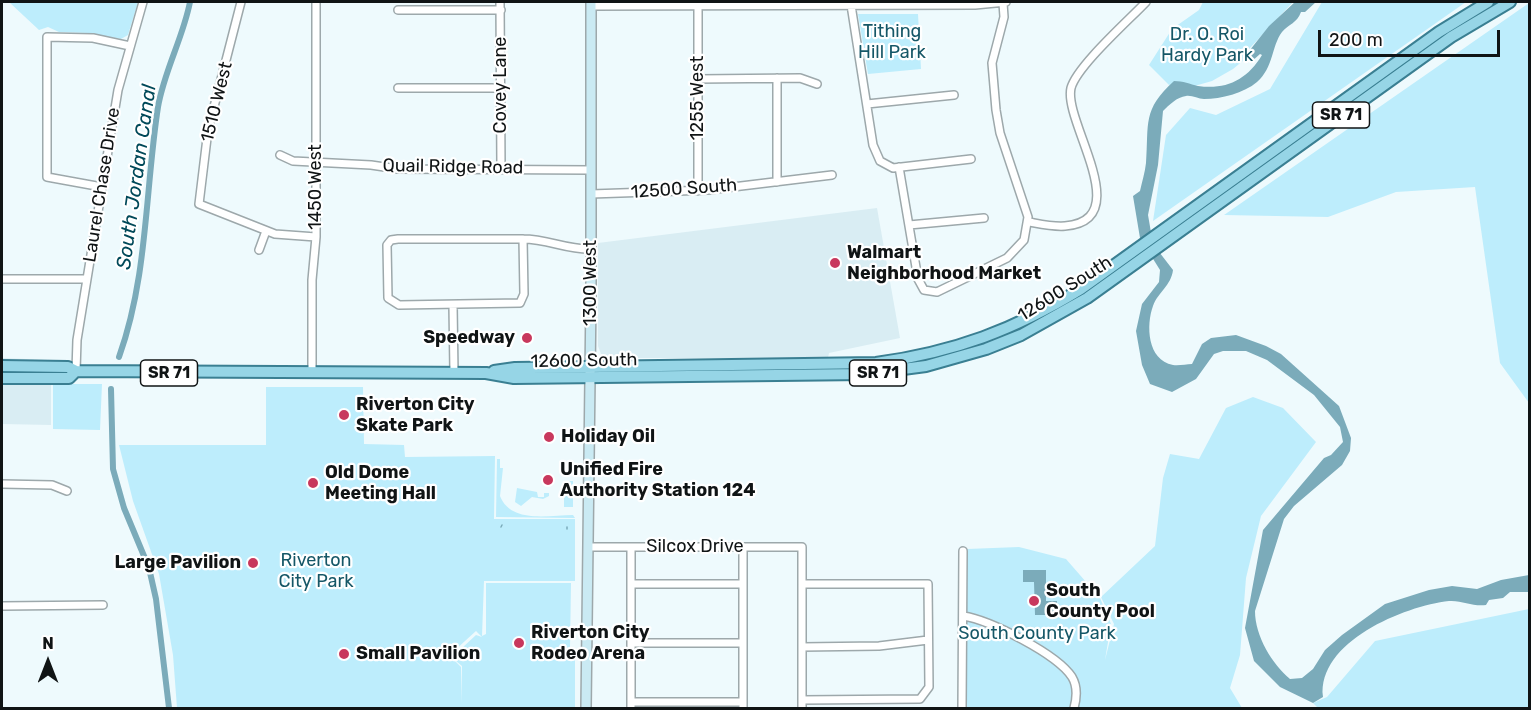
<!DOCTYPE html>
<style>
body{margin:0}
#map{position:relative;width:1531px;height:710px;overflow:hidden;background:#eefafd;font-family:Rubik,sans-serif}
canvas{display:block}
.frame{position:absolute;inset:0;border:3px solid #101415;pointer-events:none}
.north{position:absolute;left:18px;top:632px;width:60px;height:60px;-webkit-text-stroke:4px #fff;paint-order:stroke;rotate:0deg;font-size:16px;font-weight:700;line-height:24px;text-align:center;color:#101415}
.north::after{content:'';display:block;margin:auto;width:21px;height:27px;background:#101415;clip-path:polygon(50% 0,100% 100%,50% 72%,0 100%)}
.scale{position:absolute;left:1318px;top:30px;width:182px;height:27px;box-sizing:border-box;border:3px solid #101415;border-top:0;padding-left:8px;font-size:18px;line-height:21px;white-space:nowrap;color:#101415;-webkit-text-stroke:4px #fff;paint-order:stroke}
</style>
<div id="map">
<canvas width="1531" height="710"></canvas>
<div class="frame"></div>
<div class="north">N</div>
<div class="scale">200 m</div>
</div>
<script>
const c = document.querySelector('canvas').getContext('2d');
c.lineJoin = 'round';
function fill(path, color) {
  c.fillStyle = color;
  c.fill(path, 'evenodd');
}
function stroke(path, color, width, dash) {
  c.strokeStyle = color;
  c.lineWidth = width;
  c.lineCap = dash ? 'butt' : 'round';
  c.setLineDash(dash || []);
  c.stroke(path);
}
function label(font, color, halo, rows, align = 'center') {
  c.font = font + ' Rubik,sans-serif';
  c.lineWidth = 4.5;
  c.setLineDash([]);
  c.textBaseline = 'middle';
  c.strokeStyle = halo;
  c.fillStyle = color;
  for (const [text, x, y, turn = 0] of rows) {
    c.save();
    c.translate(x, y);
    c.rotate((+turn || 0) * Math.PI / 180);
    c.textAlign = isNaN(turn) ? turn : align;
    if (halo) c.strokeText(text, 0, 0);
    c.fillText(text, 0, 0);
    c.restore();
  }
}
fill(new Path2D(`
 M877,208L900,338L829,353L828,358H608L601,354L598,346V243Z
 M2,358L51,360V425L2,424Z`), '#d9edf3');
fill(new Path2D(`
 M9,2H138L128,35L121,39L88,33L59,32L48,27L39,30Z
 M1203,2H1293L1248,50L1244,60L1233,69L1212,81L1191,87L1183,83L1169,85L1149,65L1172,29L1199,10Z
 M1322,2H1466L1153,221L1166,135L1190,108L1216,115L1270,89Z
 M1529,3V403L1500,363L1475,187L1396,192L1328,217L1224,215Z
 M858,14H918L921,69L868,74Z
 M53,384H102L100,430L53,429Z
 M266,387H363L364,444L404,445L405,457L495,456L494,519H575V581H484L482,636L486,634V583H571L570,647L575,652V708H177L173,655L159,574L133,501L119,445H266ZM476,631L482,637L476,635L462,648L466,653L456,661L462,666V704L461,667L455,661L459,657L454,651Z
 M1253,397L1283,408L1316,442L1261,516L1246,578L1240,655L1230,688L1242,708H966L967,549L1019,547L1066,559L1100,598L1111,624L1105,660L1114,624L1101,597L1155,546L1163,478L1170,454L1199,459L1226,408Z
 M497,459H500V468H503L500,496C511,524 549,515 573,515L575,518L496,517Z
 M564,481H573V507H564Z
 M517,488L537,492L538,497H544V493H549V496L543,499L532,497L521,506L515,502Z
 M1529,609V708H1312H1318L1313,703L1327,697L1375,641Z`), '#bdedfc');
fill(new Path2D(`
 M1295,2H1316L1305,12H1301C1297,23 1289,24 1282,32C1271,47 1274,67 1257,82C1244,93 1221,99 1204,99C1198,99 1192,95 1186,96C1177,97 1169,105 1163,111L1158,165L1148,215L1153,244L1173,270C1171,286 1158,292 1153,306C1146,325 1147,360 1173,365C1179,366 1186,364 1192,364L1202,344L1211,338L1236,335L1266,346L1281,354L1339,406L1351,438L1350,451L1342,465L1294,506L1284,519L1255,611C1255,636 1272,664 1290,679L1302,678L1313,669L1325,650L1342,635L1385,604L1429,590L1452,586L1477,589L1501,580L1529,575V592H1510L1503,598L1489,600L1486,605C1473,607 1462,600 1449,601C1404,606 1317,642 1323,697L1313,703L1280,687L1254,661L1245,628L1263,530L1324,458L1331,455L1343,442L1340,427L1314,395L1267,360L1246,351H1223L1214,354L1196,379L1172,392L1150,384L1142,365L1136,331L1142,304L1159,282L1160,270L1140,238L1133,196L1140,191C1142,182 1145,172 1146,163C1149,123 1142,110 1174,81C1183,81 1190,84 1198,86C1226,90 1247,80 1262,55L1260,54L1251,62L1246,60V55L1269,26Z
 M1023,570H1046V601H1057V615H1035L1034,582H1023Z`), '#7babba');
stroke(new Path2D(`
 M501,527L502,525
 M567,527V529`), '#7babba', 1.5);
stroke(new Path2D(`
 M119,357C148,276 145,191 158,107C164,71 183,38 190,2
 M111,389L113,469L124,508L149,568L156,599L169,708`), '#7babba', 6);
const street = new Path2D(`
 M241,2L208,130L199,204L275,234L316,237
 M500,2L501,169
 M851,5L873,145L880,161L893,168L971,159
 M591,6L975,5L1006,2
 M398,10H501
 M777,78V182
 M698,79L800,78L817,84
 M398,88H501
 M867,104L954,95
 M280,155L293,161L371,165L398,169L591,170
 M899,167L918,279L924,290L937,292L1007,258L1024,240L1028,217L1000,133L996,110L992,63L1004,17L1003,3
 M102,187L47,177V37L93,38L130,46
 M698,191V6
 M591,194L708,190L832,175
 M1029,222C1040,224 1053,227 1065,226C1137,220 1063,122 1071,88C1077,66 1129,20 1146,2
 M909,225L984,218
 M523,239L524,294L520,303L399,305L388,298L387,245L391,240L398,239H523C548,239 567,250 591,249
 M259,250L266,231
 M2,279H86
 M453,305L454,373
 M76,371L77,340L118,90L143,2
 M312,373V280L316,237V2
 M2,484L52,485L67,491
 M588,547H802V708
 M631,584H743
 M2,606L103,605
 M963,616C990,620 1057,654 1072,677C1078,687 1077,697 1074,708
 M631,643H743
 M802,647L879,646L928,640
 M802,700L920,699L929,687L928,584H802
 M631,702H743
 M631,708V547
 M743,708V547
 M962,708L963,551`);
const secondary = new Path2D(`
 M586,708L591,295V2`);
const primary = new Path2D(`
 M2,366L68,367L76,371L486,373L514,378L865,374L926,366L986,349L1021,335L1087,298L1451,37L1510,2
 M494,371L515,368L876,363C955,352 1014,330 1081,289L1439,32L1488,2
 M2,378H69L76,371`);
stroke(street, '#9da8ab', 10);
stroke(secondary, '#9da8ab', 12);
stroke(primary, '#3a7f92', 14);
stroke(street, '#fff', 7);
stroke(secondary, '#caeaf3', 9);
stroke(primary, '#96d5e6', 10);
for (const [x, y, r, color] of [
 [835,263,6,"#c8385d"],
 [527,338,6,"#c8385d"],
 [344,415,6,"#c8385d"],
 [549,437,6,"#c8385d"],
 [548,480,6,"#c8385d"],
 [313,483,6,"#c8385d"],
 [253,563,6,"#c8385d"],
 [1034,601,6,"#c8385d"],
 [519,643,6,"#c8385d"],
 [344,654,6,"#c8385d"]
]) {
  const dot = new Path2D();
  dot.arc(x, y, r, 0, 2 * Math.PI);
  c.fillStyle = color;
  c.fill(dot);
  stroke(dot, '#fff', 2);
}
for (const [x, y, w] of [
 [1341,115,57],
 [169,373,57],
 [878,373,57]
]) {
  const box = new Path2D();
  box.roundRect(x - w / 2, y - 13, w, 26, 4.5);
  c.fillStyle = '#fff';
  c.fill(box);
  stroke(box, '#101415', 1.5);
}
label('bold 16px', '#101415', null, [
 ["SR 71",1341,115],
 ["SR 71",169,373],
 ["SR 71",878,373]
]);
label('18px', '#155767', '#fff', [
 ["Tithing",892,32],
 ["Hill Park",892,53],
 ["Dr. O. Roi",1207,35],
 ["Hardy Park",1207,56],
 ["Riverton",316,561],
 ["City Park",316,582],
 ["South County Park",1037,634]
]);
label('18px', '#101415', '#fff', [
 ["Covey Lane",501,85,-90],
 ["1255 West",698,98,-90],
 ["1510 West",217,102,-76],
 ["Quail Ridge Road",453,167,1],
 ["Laurel Chase Drive",102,185,-81],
 ["1450 West",316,187,-90],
 ["12500 South",684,189,-4],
 ["1300 West",591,283,-90],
 ["12600 South",1065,289,-32],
 ["12600 South",584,361,-1],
 ["Silcox Drive",695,547]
]);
label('bold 18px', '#101415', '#fff', [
 ["Walmart",847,253],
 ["Neighborhood Market",847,274],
 ["Speedway",515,338,"right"],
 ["Riverton City",356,405],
 ["Skate Park",356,426],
 ["Holiday Oil",561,437],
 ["Unified Fire",560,470],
 ["Authority Station 124",560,491],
 ["Old Dome",325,473],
 ["Meeting Hall",325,494],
 ["Large Pavilion",241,563,"right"],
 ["South",1046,591],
 ["County Pool",1046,612],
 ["Riverton City",531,633],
 ["Rodeo Arena",531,654],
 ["Small Pavilion",356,654]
], 'left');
label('italic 20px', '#004959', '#fff', [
 ["South Jordan Canal",137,177,-82]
]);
</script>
